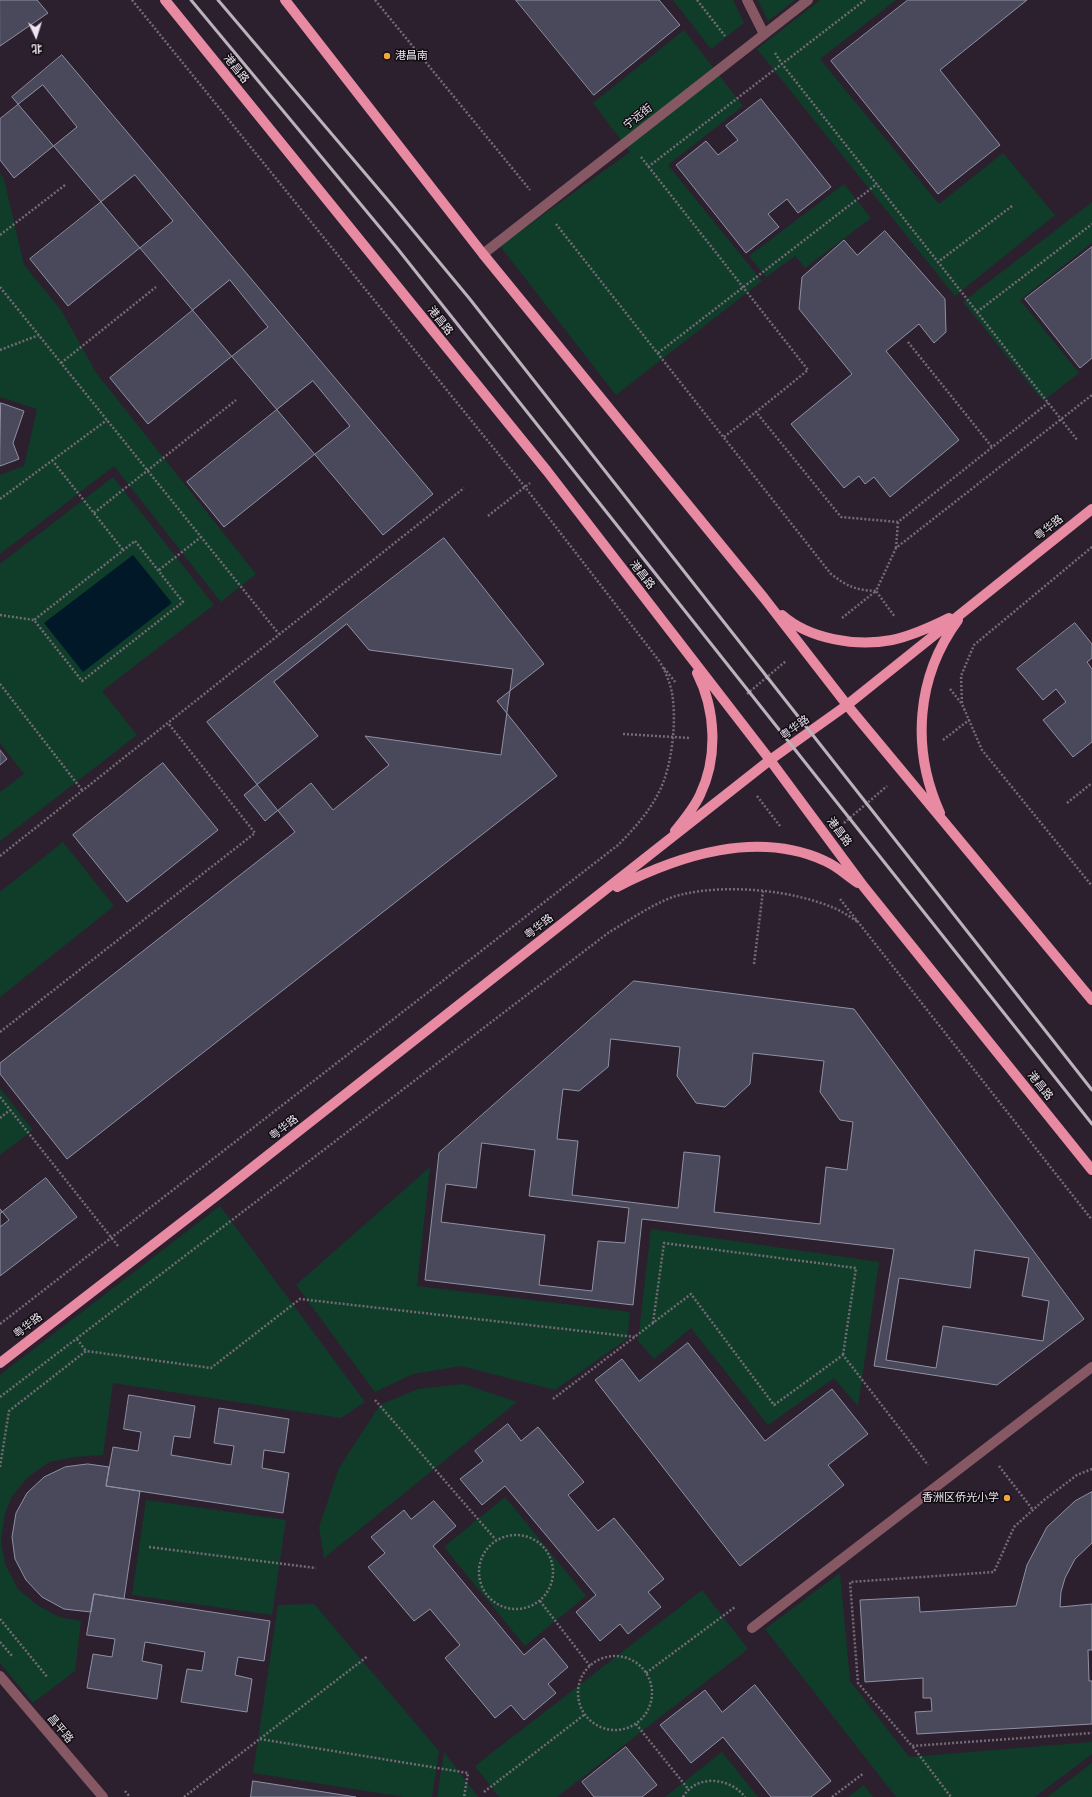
<!DOCTYPE html>
<meta charset="utf-8">
<style>
body{margin:0}
#map{position:relative;width:1092px;height:1797px;overflow:hidden;background:#2c202e;font-family:"Fira Sans","Noto Sans SC",sans-serif}
canvas{display:block}
.north{position:absolute;left:16px;top:16px;width:40px;height:40px;-webkit-text-stroke:3px #110c12;paint-order:stroke;rotate:176deg;font-size:11px;font-weight:700;line-height:16px;text-align:center;color:#ece4ee}
.north::after{content:'';display:block;margin:auto;width:14px;height:18px;background:#ece4ee;clip-path:polygon(50% 0,100% 100%,50% 72%,0 100%)}
</style>
<div id="map">
<canvas width="1092" height="1797"></canvas>
<div class="north">北</div>
</div>
<script>
const c = document.querySelector('canvas').getContext('2d');
c.lineJoin = 'round';
function fill(path, color) {
  c.fillStyle = color;
  c.fill(path, 'evenodd');
}
function stroke(path, color, width, dash) {
  c.strokeStyle = color;
  c.lineWidth = width;
  c.lineCap = dash ? 'butt' : 'round';
  c.setLineDash(dash || []);
  c.stroke(path);
}
function label(font, color, halo, rows, align = 'center') {
  c.font = font + ' "Fira Sans","Noto Sans SC",sans-serif';
  c.lineWidth = 3;
  c.setLineDash([]);
  c.textBaseline = 'middle';
  c.strokeStyle = halo;
  c.fillStyle = color;
  for (const [text, x, y, turn = 0] of rows) {
    c.save();
    c.translate(x, y);
    c.rotate((+turn || 0) * Math.PI / 180);
    c.textAlign = isNaN(turn) ? turn : align;
    if (halo) c.strokeText(text, 0, 0);
    c.fillText(text, 0, 0);
    c.restore();
  }
}
fill(new Path2D(`
 M673,0H733L744,23L711,49Z
 M758,0H795L768,21Z
 M820,0H896L820,59L939,204L1003,153L1055,215L955,296L757,49Z
 M684,30L743,106L668,165L762,281L616,395L500,246L630,152L593,103Z
 M0,173L4,179L24,265L61,310L97,374L256,574L221,602L114,466L0,554V475L24,466L37,409L0,397Z
 M844,184L871,218L805,268L795,256L766,277L749,256Z
 M1092,202V243L1020,300L1079,373L1043,401L963,302Z
 M113,477L214,605L102,691L137,735L0,841V792L24,774L0,743V564Z
 M63,842L114,906L0,997V892Z
 M0,1088L33,1130L0,1155Z
 M430,1167L417,1286L630,1312L627,1339L555,1390L461,1366L413,1374L375,1392L296,1285Z
 M220,1206L365,1402L341,1418L113,1383L103,1455L75,1457L49,1462L28,1477L12,1496L5,1513L1,1542L5,1564L18,1589L37,1605L59,1617L81,1621L75,1671L33,1703L0,1663V1375Z
 M651,1229L879,1262L858,1406L834,1378L768,1425L691,1328L654,1359L638,1341Z
 M464,1384L517,1402L324,1558L319,1527L339,1468L380,1405L418,1389Z
 M505,1497L586,1596L525,1646L444,1547Z
 M146,1500L286,1520L272,1615L132,1595Z
 M840,1573L850,1681L909,1757L1092,1742V1754L1035,1797H896L765,1629Z
 M702,1590L748,1649L557,1797H499L475,1766Z
 M314,1604L439,1751L432,1797H404L253,1773L278,1605Z
 M444,1752L478,1797H437Z
 M722,1752L758,1797H665Z
 M1092,1763V1797H1047Z
 M864,1785L873,1797H848Z`), '#103c2a');
fill(new Path2D(`
 M133,555L172,603L83,672L44,623Z`), '#001828');
const building = new Path2D(`
 M0,0H37L48,13L0,46Z
 M516,0H659L680,25L594,95Z
 M908,0H1027L940,70L1000,145L938,194L831,61Z
 M62,55L433,494L383,535L12,97Z
 M43,85L77,127L14,178L0,160V119Z
 M761,99L831,187L798,213L787,199L768,214L779,227L746,253L676,165L706,141L718,155L738,140L726,126Z
 M135,175L173,221L68,306L30,259Z
 M885,231L945,299L946,332L934,343L919,324L886,351L959,440L890,497L874,477L865,484L859,476L844,488L791,424L852,374L799,309L802,277L844,240L857,255Z
 M1092,247V358L1080,368L1025,299Z
 M230,280L268,327L148,424L110,378Z
 M313,381L350,426L224,527L187,482Z
 M1,403L24,411L13,443L19,459L0,466Z
 M444,538L544,664L497,701L557,776L67,1159L0,1074V1063L295,832L207,722Z
 M1075,623L1092,644V658L1087,662L1092,669V742L1073,757L1043,720L1066,702L1056,689L1043,700L1017,669Z
 M347,624L369,650L513,669L501,755L365,736L389,765L333,810L311,783L265,821L244,795L318,736L274,682Z
 M0,750L7,759L0,765Z
 M163,763L218,830L127,902L73,835Z
 M634,981L854,1009L1084,1319L997,1385L874,1366L894,1249L642,1219L633,1305L425,1280L439,1153Z
 M611,1039L680,1047L677,1076L696,1103L725,1107L750,1084L753,1053L824,1061L820,1092L840,1120L853,1122L847,1170L826,1167L820,1224L714,1212L720,1156L684,1152L678,1208L572,1195L578,1141L557,1139L563,1089L579,1091L608,1067Z
 M482,1143L535,1150L529,1196L629,1208L625,1243L598,1241L592,1291L539,1285L545,1235L441,1222L446,1184L476,1188Z
 M46,1178L77,1217L0,1276V1214Z
 M0,1209L9,1220L0,1227Z
 M975,1250L1029,1258L1022,1296L1049,1301L1043,1341L943,1326L936,1368L886,1360L899,1278L970,1288Z
 M688,1343L765,1441L832,1389L868,1434L828,1465L844,1485L740,1566L595,1380L622,1359L639,1381Z
 M129,1395L195,1406L190,1438L174,1436L171,1455L231,1465L234,1446L214,1443L219,1408L289,1419L284,1453L264,1450L262,1468L289,1473L283,1513L106,1486L113,1447L138,1451L141,1432L124,1429Z
 M508,1424L521,1441L538,1427L584,1482L568,1495L598,1531L614,1518L664,1579L648,1592L661,1607L628,1634L620,1624L600,1641L576,1612L596,1595L505,1486L482,1505L460,1479L483,1461L475,1451Z
 M88,1464L109,1467L106,1486L140,1491L124,1599L94,1594L91,1612L64,1609L42,1597L26,1580L15,1559L12,1537L16,1513L27,1493L44,1477L65,1467Z
 M1092,1492V1543L1075,1559L1065,1578L1061,1592L1060,1607L1092,1604V1650H1088L1089,1681H1092V1724L917,1734L915,1712L932,1711L931,1698H923V1678L865,1682L860,1600L919,1597L920,1612L1016,1606L1027,1565L1047,1527L1075,1501Z
 M434,1501L456,1526L433,1546L524,1655L544,1638L568,1667L548,1684L556,1693L524,1720L511,1705L495,1718L445,1658L460,1645L430,1609L414,1621L368,1567L385,1553L371,1537L404,1510L411,1519Z
 M94,1594L270,1621L264,1661L238,1657L235,1675L252,1679L247,1712L181,1702L187,1669L202,1671L205,1652L145,1642L142,1661L162,1665L157,1699L87,1688L93,1654L112,1657L115,1639L87,1635Z
 M755,1685L831,1781L811,1797H771L723,1737L691,1763L660,1725L705,1690L722,1712Z
 M626,1747L657,1785L642,1797H594L582,1782Z
 M253,1781L356,1797H251Z`);
fill(building, '#49495b');
stroke(building, '#9090a5', 1);
stroke(new Path2D(`
 M132,0L525,487L660,662
 M375,0L530,190
 M697,0L725,36
 M775,53L782,64L938,262
 M641,157L808,370L756,412L841,517L898,522L1048,403
 M648,167L865,0
 M1012,206L938,262L1078,441
 M556,224L831,574C848,587 856,590 876,591L896,548L1092,395
 M0,235L65,185
 M0,287L279,634
 M977,312L1092,224
 M908,342L992,447
 M0,350L39,335
 M658,353L877,184
 M61,363L156,287
 M724,437L756,412
 M52,460L123,550
 M0,499L107,420
 M94,513L236,400
 M488,516L530,483
 M135,541L183,602L82,681L34,620Z
 M1092,547L974,645L961,676L962,704L982,750L1092,886
 M896,548L898,522
 M159,570L201,537
 M0,615L34,620
 M842,618L876,591L895,617
 M664,668L676,683
 M0,684L82,790
 M950,689L962,704
 M747,694L786,661
 M623,734L690,738
 M943,740L969,720
 M757,796L780,826
 M1067,803L1092,783
 M844,823L887,786
 M0,856L464,488
 M840,899L1092,1220
 M754,964L763,891
 M0,1032L255,833L168,723
 M0,1097L118,1246
 M0,1118L10,1110
 M653,1323L664,1243L856,1268L843,1355
 M0,1324L618,845C634,829 649,812 659,792C672,767 677,721 672,693C670,682 665,671 660,662
 M77,1339L86,1351
 M0,1397L608,933C628,921 661,898 684,894C729,884 792,890 834,908C842,911 850,917 858,922
 M553,1399L691,1294L774,1405L843,1355L928,1465
 M375,1400L496,1540
 M999,1466L1033,1510
 M0,1467L9,1411L86,1351L211,1368L300,1299L635,1337
 M1092,1469L1077,1475L1044,1500L1014,1527L994,1572L850,1582L858,1683L912,1746L1092,1733
 M479 1572a37 37 0 1 1 74 0a37 37 0 1 1-74 0Z
 M149,1547L316,1568
 M540,1601L590,1666
 M0,1619L48,1678
 M0,1642L13,1657
 M578 1693a37 37 0 1 1 74 0a37 37 0 1 1-74 0Z
 M646,1673L735,1607
 M636,1724L689,1790
 M260,1739L468,1773L464,1797
 M913,1747L951,1797
 M125,1791L130,1797
 M484,1792L584,1715
 M184,1797L368,1656
 M683,1797C696,1774 730,1777 745,1797
 M832,1797L864,1773`), '#756b77', 2.5, [2, 2]);
stroke(new Path2D(`
 M747,0L764,34
 M483,254L808,0
 M752,1628L1092,1367
 M0,1676L103,1797`), '#865863', 10);
stroke(new Path2D(`
 M165,0L547,471L770,760L864,887L1092,1170
 M285,0L483,254L764,598L847,705L1092,1000
 M782,615C809,639 856,647 892,640C911,636 931,627 949,618
 M940,813C911,749 916,677 958,620
 M675,831C684,820 694,808 700,795C718,758 716,710 697,673
 M617,887C679,855 758,830 825,861C837,866 847,876 858,883
 M0,1363L220,1193L770,760L847,705L1092,509`), '#e78aa2', 10);
stroke(new Path2D(`
 M191,0L397,248L1092,1124
 M218,0L392,205L469,298L1092,1090`), '#bbb2bd', 3);
for (const [x, y, r, color] of [
 [387,56,4,"#eea73d"],
 [1007,1498,4,"#eea73d"]
]) {
  const dot = new Path2D();
  dot.arc(x, y, r, 0, 2 * Math.PI);
  c.fillStyle = color;
  c.fill(dot);
  stroke(dot, '#110c12', 1.5);
}
label('11px', '#ece4ee', '#110c12', [
 ["港昌南",395,56],
 ["香洲区侨光小学",999,1498,"right"]
], 'left');
label('11px', '#ece4ee', '#110c12', [
 ["港昌路",236,69,51],
 ["宁远街",638,117,-38],
 ["港昌路",440,321,51],
 ["粤华路",1049,528,-39],
 ["港昌路",642,575,52],
 ["粤华路",795,728,-36],
 ["港昌路",839,832,53],
 ["粤华路",539,927,-38],
 ["港昌路",1040,1086,51],
 ["粤华路",284,1128,-38],
 ["粤华路",28,1326,-38],
 ["昌平路",60,1729,50]
]);
</script>
